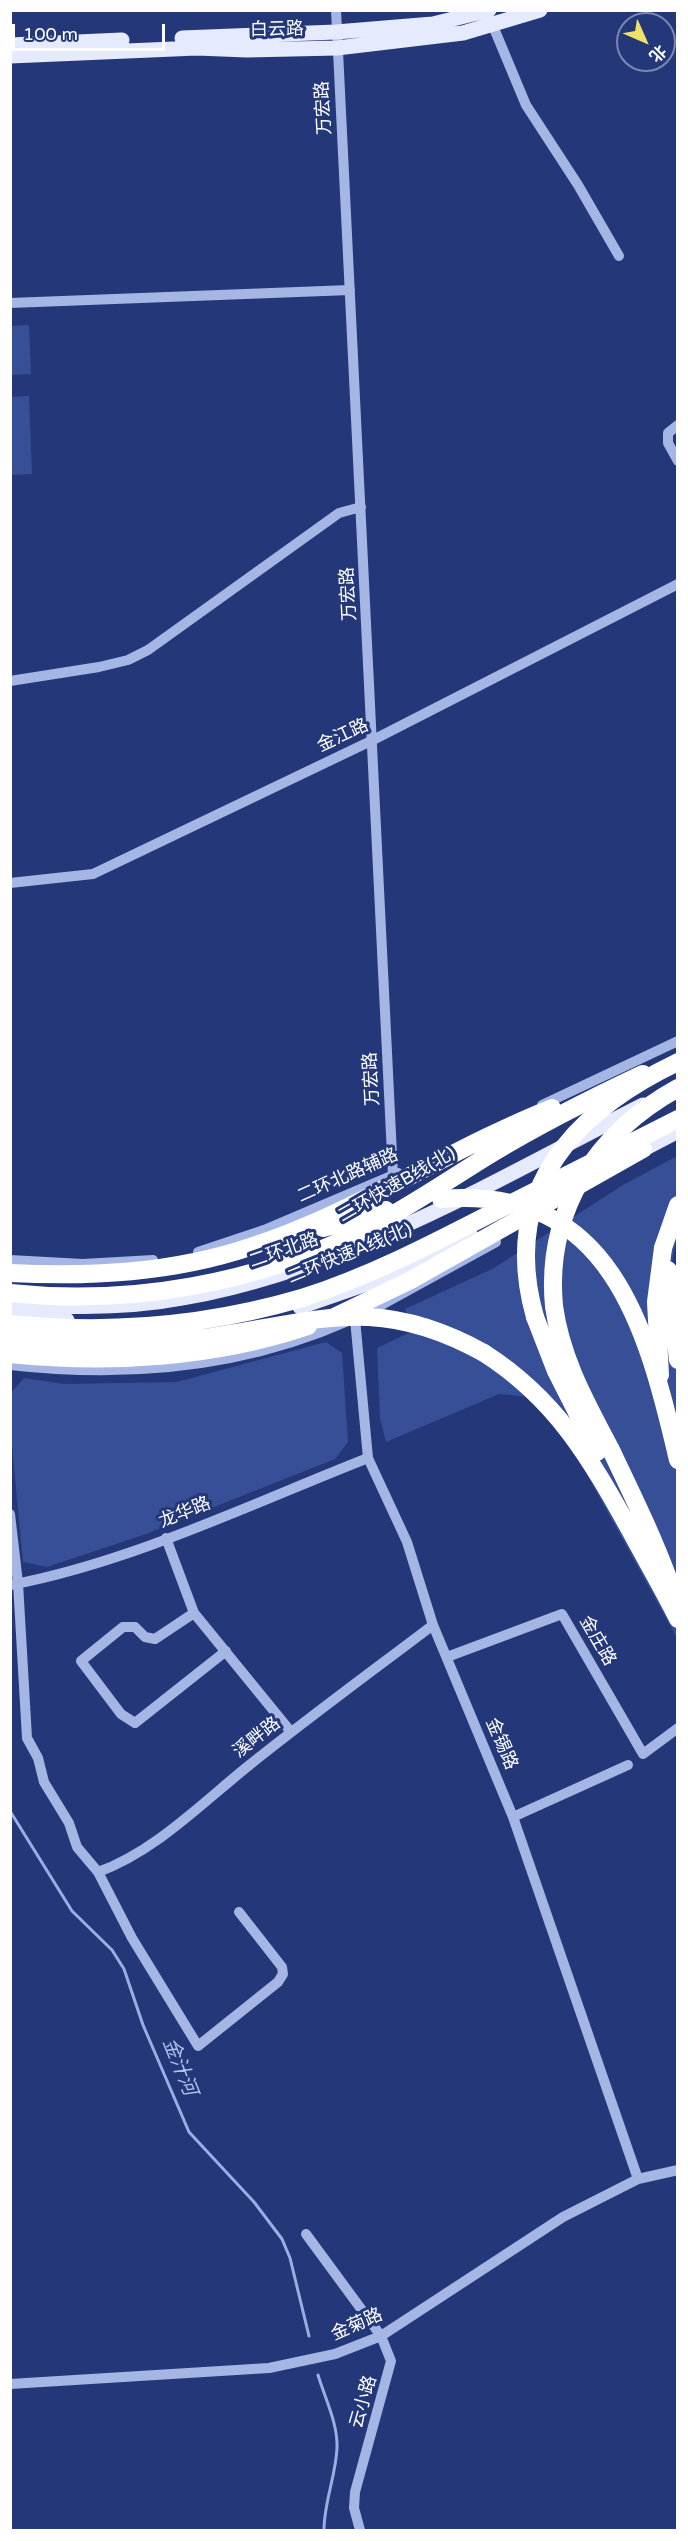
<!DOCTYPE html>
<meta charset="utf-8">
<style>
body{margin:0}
#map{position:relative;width:688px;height:2541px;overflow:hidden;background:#243879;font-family:"Varela Round","Noto Sans SC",sans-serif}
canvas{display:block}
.frame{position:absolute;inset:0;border:12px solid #fff;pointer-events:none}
.north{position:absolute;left:616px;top:12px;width:60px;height:60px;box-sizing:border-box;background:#243879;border:2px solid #7c88af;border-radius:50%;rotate:135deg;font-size:16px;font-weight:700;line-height:24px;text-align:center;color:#fff}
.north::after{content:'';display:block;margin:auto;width:21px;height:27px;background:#eee169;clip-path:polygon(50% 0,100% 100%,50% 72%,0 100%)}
.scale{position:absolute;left:12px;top:24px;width:153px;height:27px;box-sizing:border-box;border:3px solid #fff;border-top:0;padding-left:8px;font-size:18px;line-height:21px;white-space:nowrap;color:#fff;-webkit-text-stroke:4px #243879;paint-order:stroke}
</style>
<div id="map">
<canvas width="688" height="2541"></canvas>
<div class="frame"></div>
<div class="north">北</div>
<div class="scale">100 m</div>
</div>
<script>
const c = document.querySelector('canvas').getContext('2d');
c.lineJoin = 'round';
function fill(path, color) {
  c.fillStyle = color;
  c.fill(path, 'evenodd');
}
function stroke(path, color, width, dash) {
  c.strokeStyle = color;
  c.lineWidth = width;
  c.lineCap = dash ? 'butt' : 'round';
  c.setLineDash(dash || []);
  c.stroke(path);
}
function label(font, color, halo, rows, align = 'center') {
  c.font = font + ' "Varela Round","Noto Sans SC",sans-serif';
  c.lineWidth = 6;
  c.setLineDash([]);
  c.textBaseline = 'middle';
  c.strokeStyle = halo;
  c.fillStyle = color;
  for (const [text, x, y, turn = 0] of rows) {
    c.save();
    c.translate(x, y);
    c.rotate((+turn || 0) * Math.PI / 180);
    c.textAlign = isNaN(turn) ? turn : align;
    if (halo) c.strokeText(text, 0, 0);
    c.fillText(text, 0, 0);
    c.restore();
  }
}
fill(new Path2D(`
 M29,325L31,374L11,375V326Z
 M29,396L32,474L11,475V397Z
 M677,1156V1236L669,1278L678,1377L677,1638L568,1440L530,1397L499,1394L386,1442L380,1418L377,1348L413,1331L405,1309L494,1268L623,1185Z
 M326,1342L342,1353L348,1442L335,1459L146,1534L47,1567L23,1562L11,1435L10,1394L24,1378L64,1384L177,1382Z`), '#374f96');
stroke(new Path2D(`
 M10,1811L72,1911L112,1950L124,1969L143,2025L189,2132L254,2202L282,2239L290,2258L309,2336
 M318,2375C325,2398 338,2424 337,2448C336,2475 324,2502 324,2530`), '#9aaee5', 3);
stroke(new Path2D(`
 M336,10L393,1175
 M493,26L526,105L578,185L619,256
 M10,303L350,290
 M678,425L668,433V443L678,461
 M10,681L99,667L128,660L148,650L339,513L361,507
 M10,883L93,874L373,740L678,584
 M542,1105L678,1041
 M198,1252L264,1230L398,1173
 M10,1260L83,1264L153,1260
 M363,1315L496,1242
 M355,1319L368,1458L407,1542L433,1625L513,1817L638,2179
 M10,1365C125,1378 242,1368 348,1321
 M10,1514L18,1583L27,1738L38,1758L44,1782L69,1823L77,1847L98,1872L132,1938L198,2046L278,1982L283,1974L282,1967L239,1912
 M166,1538L194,1613L291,1732
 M10,1585C132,1562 253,1503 368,1458
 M194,1613L155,1639L145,1637L135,1627H123L81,1661L121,1714L135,1723L226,1651
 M447,1657L562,1614L643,1754L678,1728
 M513,1817L628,1765
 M98,1872C154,1852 201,1804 247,1767C308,1718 371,1672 433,1625
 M306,2234L381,2336L391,2361L355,2492L354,2508L360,2530
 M10,2384L269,2368L335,2354L381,2336L563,2217L638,2179L678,2170`), '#a6b6e4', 10);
stroke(new Path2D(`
 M182,38L336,32L433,24L489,10
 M10,45L122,40
 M10,56L197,48L247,50L337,48L463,33L540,10
 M634,1154L678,1131
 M10,1303C68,1308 126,1309 183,1298C348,1269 496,1180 643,1105
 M300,1307L375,1281L472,1237
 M10,1313L67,1320`), '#e5eafc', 15);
stroke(new Path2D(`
 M323,1228L386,1210
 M668,1270L678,1360
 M10,1273C91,1277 172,1273 250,1247C356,1213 449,1149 552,1108
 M10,1293C131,1306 256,1283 365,1230C410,1207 451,1178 494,1152C542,1123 592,1098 643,1074
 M554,1306C561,1359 587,1404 611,1450C633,1496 655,1541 672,1589
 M334,1317L411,1280L643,1149
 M535,1317L556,1371L597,1452
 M484,1353C556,1399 590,1458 630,1530C646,1560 663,1589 678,1619
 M10,1354C108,1364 214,1358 308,1326
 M660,1375L656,1302L663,1248`), '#fff', 18);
stroke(new Path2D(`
 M441,1199C610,1184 647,1327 678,1460
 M663,1248L678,1205
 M554,1306C545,1211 596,1133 678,1088
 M535,1317C500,1193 571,1113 678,1062
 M10,1324C108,1334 207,1326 302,1298C368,1277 430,1245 492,1213C554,1182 616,1150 678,1119
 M10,1341C72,1348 135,1347 197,1339C312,1324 372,1291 484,1353`), '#fff', 18);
label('18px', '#fff', '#243879', [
 ["白云路",277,30,-1],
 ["万宏路",324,108,-93],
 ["万宏路",349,594,-93],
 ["金江路",343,736,-25],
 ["万宏路",372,1079,-93],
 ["二环北路辅路",348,1176,-24],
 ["二环快速B线(北)",397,1185,-30],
 ["二环北路",284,1251,-19],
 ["二环快速A线(北)",350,1254,-22],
 ["龙华路",185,1513,-22],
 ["金庄路",597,1641,60],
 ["溪畔路",257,1738,-38],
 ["金锡路",501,1744,67],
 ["金菊路",357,2325,-24],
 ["云小路",364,2402,-74]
]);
label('italic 20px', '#b1c0ec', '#243879', [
 ["金汁河",179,2067,68]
]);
</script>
